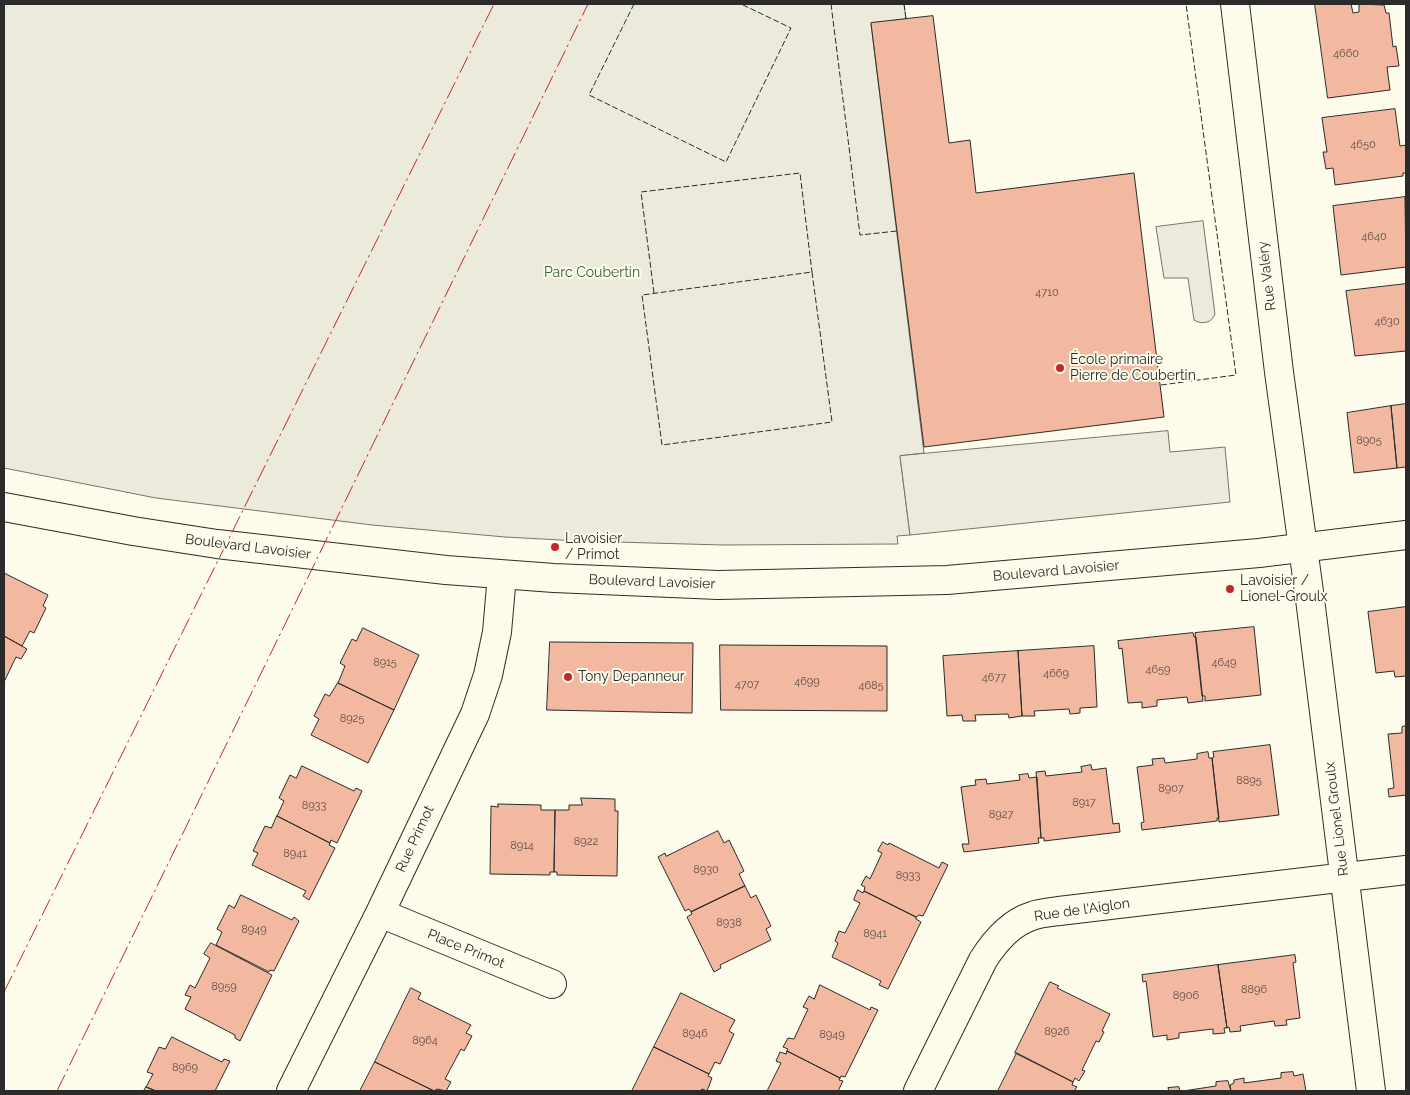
<!DOCTYPE html>
<meta charset="utf-8">
<style>
body{margin:0}
#map{position:relative;width:1410px;height:1095px;overflow:hidden;background:#fdfbea;font-family:Raleway,sans-serif}
canvas{display:block}
.frame{position:absolute;inset:0;border:5px solid #2b2b2b;pointer-events:none}
</style>
<div id="map">
<canvas width="1410" height="1095"></canvas>
<div class="frame"></div>
</div>
<script>
const c = document.querySelector('canvas').getContext('2d');
c.lineJoin = 'round';
function fill(path, color) {
  c.fillStyle = color;
  c.fill(path, 'evenodd');
}
function stroke(path, color, width, dash) {
  c.strokeStyle = color;
  c.lineWidth = width;
  c.lineCap = dash ? 'butt' : 'round';
  c.setLineDash(dash || []);
  c.stroke(path);
}
function label(font, color, halo, rows, align = 'center') {
  c.font = font + ' Raleway,sans-serif';
  c.lineWidth = 4;
  c.setLineDash([]);
  c.textBaseline = 'middle';
  c.strokeStyle = halo;
  c.fillStyle = color;
  for (const [text, x, y, turn = 0] of rows) {
    c.save();
    c.translate(x, y);
    c.rotate((+turn || 0) * Math.PI / 180);
    c.textAlign = isNaN(turn) ? turn : align;
    if (halo) c.strokeText(text, 0, 0);
    c.fillText(text, 0, 0);
    c.restore();
  }
}
const green = new Path2D(`
 M4,4H904L906,19L871,24L924,453L900,456L910,535L897,536L898,544L723,545L579,541L505,537L372,525L156,498L4,468Z
 M1203,221L1215,314C1212,323 1202,325 1194,320L1188,278H1164L1156,227Z`);
fill(green, '#ecebdb');
stroke(green, '#74746e', 1);
const parking = new Path2D(`
 M1168,431L1170,452L1225,447L1230,502L910,535L900,456Z`);
fill(parking, '#eceadb');
stroke(parking, '#74746e', 1);
const building = new Path2D(`
 M1315,4H1351L1353,13L1359,12V4L1384,5L1386,13H1389L1393,47L1396,46L1399,66L1387,67L1390,90L1328,98Z
 M933,16L949,143L970,140L976,193L1134,173L1164,417L924,447L871,23Z
 M1395,109L1400,146L1406,145V173H1403V176L1335,185L1333,168L1326,169L1323,152H1327L1322,118Z
 M1405,197L1406,267L1341,275L1333,206Z
 M1406,284V351L1355,356L1346,291Z
 M1406,404V467L1397,468L1391,406Z
 M1391,406L1397,468L1354,473L1347,413Z
 M4,573L48,595L43,606L46,608L34,633L30,631L22,646L4,636Z
 M1406,607V676L1395,677L1394,671L1376,673L1368,612Z
 M1254,627L1261,695L1205,701V696H1202L1195,633Z
 M363,628L419,655L394,710L338,683L345,666L340,663L352,639L356,641Z
 M1193,633L1194,637H1196L1203,701L1188,703L1187,697L1157,700V706L1142,708V702L1128,703L1122,648L1119,649L1118,641Z
 M4,636L27,649L21,659L16,657L4,682Z
 M550,642L693,643L692,713L547,710Z
 M720,645L887,646V711L721,710Z
 M1094,646L1097,707L1080,708V713L1070,714L1069,709L1034,711L1035,716H1022L1018,651Z
 M1018,651L1022,716L1009,718L1008,714L975,715L976,721H963L962,715L947,716L943,656Z
 M338,683L394,710L368,763L311,735L319,719L314,716L325,694L329,696Z
 M1406,726V795L1389,797L1388,789L1394,788L1388,734L1402,733V727Z
 M1270,745L1279,815L1219,822L1212,758L1214,757L1213,752Z
 M1208,752L1209,758H1212L1219,818H1217V821L1142,830L1141,823L1144,822L1137,767L1153,765L1152,759L1164,758L1165,763L1197,759V754Z
 M1091,765L1092,770L1106,768L1113,824L1119,823L1120,832L1044,841V838H1041L1036,772L1045,771L1046,776L1082,772L1081,767Z
 M302,766L354,791L356,788L362,791L337,843L331,840L330,843L277,816L284,801L279,798L290,775L296,778Z
 M1028,774L1029,778L1037,777L1041,838H1038L1039,843L964,852L962,844H969L961,787L976,785L975,780L986,779L987,784L1020,780L1019,775Z
 M581,798L615,799V811H618L617,876L557,875V872H554L555,810H569V805H582Z
 M498,804L541,805V810H555L554,872H550V875L490,874L491,806L498,807Z
 M277,816L328,842L330,843L329,845L335,848L309,900L303,896L306,891L252,865L258,853L253,851L265,826L271,828Z
 M718,831L724,843L729,840L744,871L739,874L745,886L691,912L689,909L685,911L658,857L665,853L666,856Z
 M883,842L888,845L889,843L939,868L942,862L948,865L923,916L919,915L916,917L864,891L865,887L861,885L866,876L870,879L882,853L878,851Z
 M745,886L751,898L756,895L771,926L766,929L771,940L720,965L721,968L714,972L687,917L692,914L691,912Z
 M858,890L863,893L864,891L916,917V919L921,922L888,989L879,985L881,981L832,957L838,943L835,941L839,931L845,933L860,903L854,900Z
 M241,895L292,920L294,917L299,921L274,971L270,970L269,972L216,945L222,932L217,929L229,905L234,908Z
 M211,943L272,975L240,1041L235,1038V1035L185,1009L191,997L185,995L190,985L195,988L210,958L204,954Z
 M1295,955L1296,962L1293,963L1300,1018L1286,1020L1287,1025L1275,1026L1274,1021L1240,1026L1241,1031L1230,1032L1229,1027L1227,1028L1218,965Z
 M1218,965L1227,1028H1224L1225,1033L1213,1034V1029L1179,1033V1038L1167,1040V1035L1153,1037L1146,981L1143,982L1142,975Z
 M1050,982L1059,986L1057,988L1110,1014L1102,1031L1104,1032L1099,1042L1096,1041L1082,1070L1085,1071L1079,1081L1075,1078L1073,1082L1015,1053Z
 M820,985L870,1010L871,1007L878,1010L845,1077L841,1076L840,1078L787,1051L788,1049L783,1047L788,1038L794,1039L808,1009L803,1007L809,996L814,999Z
 M411,988L421,993L418,999L471,1025L466,1033L472,1036L464,1051L461,1049L445,1079L451,1082L446,1091L437,1089L434,1091L375,1062Z
 M681,993L735,1020L729,1031L734,1034L720,1064L715,1062L709,1074L654,1047Z
 M172,1037L222,1062L224,1059L230,1061L215,1091H156L146,1087L153,1074L147,1072L159,1047L165,1049Z
 M654,1047L709,1074L708,1076L712,1078L707,1091L702,1089L700,1091H632Z
 M787,1051L840,1078L839,1080L843,1081L838,1091H767L781,1063L776,1061L780,1052L786,1054Z
 M1017,1053L1073,1082L1072,1085L1077,1087L1074,1091H998Z
 M375,1062L434,1091H360Z
 M1293,1072L1294,1076L1303,1074L1306,1091H1231L1230,1085L1234,1083V1080L1244,1078V1083L1281,1078V1073Z
 M1228,1081L1231,1091H1183L1216,1086V1082Z
 M146,1087L156,1091H144Z
 M1179,1087L1180,1091H1169L1168,1088Z`);
fill(building, '#f2b8a0');
stroke(building, '#2b2b2b', 1);
const street = new Path2D(`
 M1235,4L1279,372L1310,599L1371,1091
 M380,913L552,984
 M291,1091L380,913L475,714L488,675L497,632L502,575
 M918,1091L983,960C995,941 1010,923 1032,916C1040,913 1051,912 1059,911L1406,870`);
const secondary = new Path2D(`
 M4,507L133,531L217,544L446,570L554,578L718,585L947,580L1259,553L1406,535`);
stroke(street, '#2b2b2b', 30);
stroke(secondary, '#2b2b2b', 30);
stroke(street, '#fdfbea', 28);
stroke(secondary, '#fdfbea', 28);
stroke(new Path2D(`
 M634,4L589,95L726,162L791,28L741,4
 M831,4L860,235L897,231
 M904,4L906,19
 M812,272L832,422L662,445L642,295Z
 M654,293L641,192L800,173L812,272
 M1161,385L1236,375L1186,4`), '#2b2b2b', 1, [6, 2.5]);
stroke(new Path2D(`
 M4,992L494,4
 M57,1091L588,4`), '#c62828', 1, [18, 4, 2.5, 4]);
for (const [x, y, r, color] of [
 [1060,368,5,"#c62828"],
 [555,547,5,"#c62828"],
 [1230,589,5,"#c62828"],
 [568,677,5,"#c62828"]
]) {
  const dot = new Path2D();
  dot.arc(x, y, r, 0, 2 * Math.PI);
  c.fillStyle = color;
  c.fill(dot);
  stroke(dot, '#fdfbea', 2);
}
label('11px', '#5d4e48', null, [
 ["4660",1346,54],
 ["4650",1363,145],
 ["4640",1374,237],
 ["4710",1047,293],
 ["4630",1387,322],
 ["8905",1369,441],
 ["8915",385,663],
 ["4649",1224,663],
 ["4659",1158,670],
 ["4669",1056,674],
 ["4677",994,678],
 ["4699",807,682],
 ["4707",747,685],
 ["4685",871,686],
 ["8925",352,719],
 ["8895",1249,781],
 ["8907",1171,789],
 ["8917",1084,803],
 ["8933",314,806],
 ["8927",1001,815],
 ["8922",586,842],
 ["8914",522,846],
 ["8941",295,854],
 ["8930",706,870],
 ["8933",908,876],
 ["8938",729,923],
 ["8949",254,930],
 ["8941",875,934],
 ["8959",224,987],
 ["8896",1254,990],
 ["8906",1186,996],
 ["8926",1057,1032],
 ["8946",695,1034],
 ["8949",832,1035],
 ["8964",425,1041],
 ["8969",185,1068]
]);
label('14px', '#34623c', '#fdfbea', [
 ["Parc Coubertin",592,273]
]);
label('14px', '#2b2b2b', '#fdfbea', [
 ["Rue Valéry",1267,276,-97],
 ["Boulevard Lavoisier",248,547,7],
 ["Boulevard Lavoisier",1056,571,-5],
 ["Boulevard Lavoisier",652,582,2],
 ["Rue Lionel Groulx",1337,819,-97],
 ["Rue Primot",415,839,-65],
 ["Rue de l'Aiglon",1082,910,-8],
 ["Place Primot",466,949,22]
]);
label('14px', '#2b2b2b', '#fdfbea', [
 ["École primaire",1070,360],
 ["Pierre de Coubertin",1070,376],
 ["Lavoisier",565,539],
 ["/ Primot",565,555],
 ["Lavoisier /",1240,581],
 ["Lionel-Groulx",1240,597],
 ["Tony Depanneur",578,677]
], 'left');
</script>
